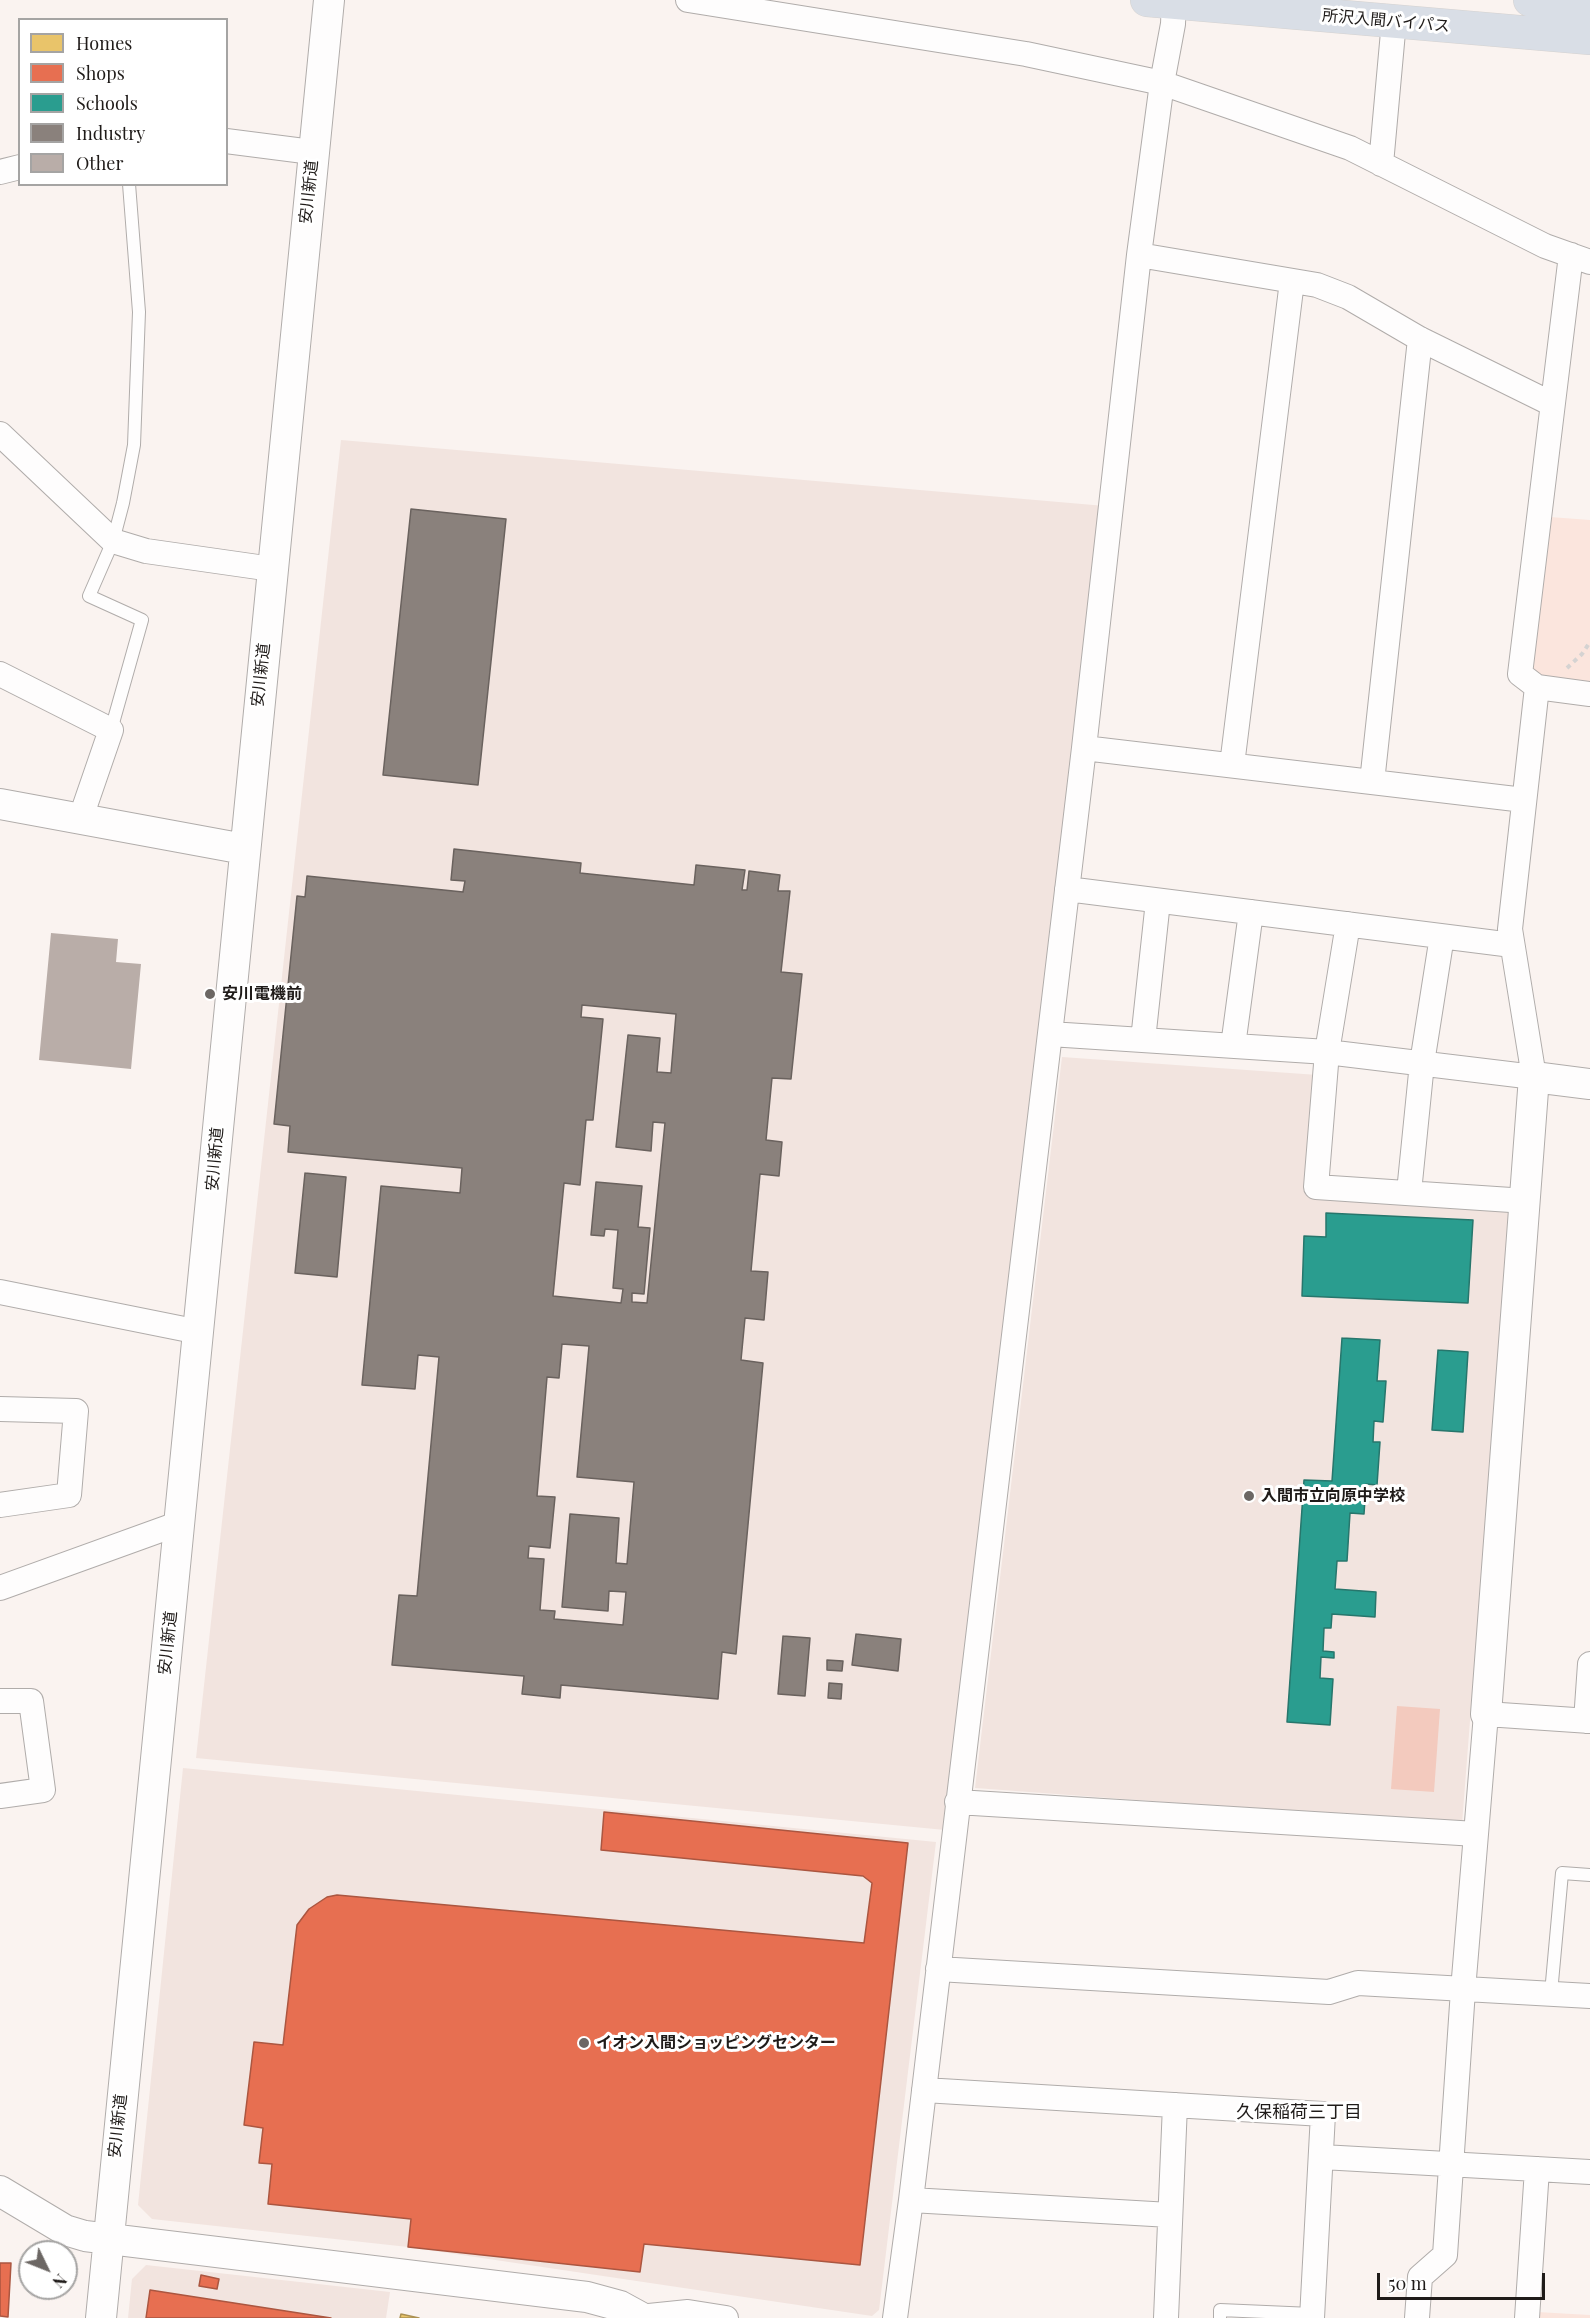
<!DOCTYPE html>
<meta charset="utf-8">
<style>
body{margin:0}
#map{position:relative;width:1590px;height:2318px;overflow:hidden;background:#faf3f0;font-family:"Playfair Display",serif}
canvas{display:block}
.legend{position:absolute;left:18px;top:18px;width:210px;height:168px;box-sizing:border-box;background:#fff;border:2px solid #a5a4a3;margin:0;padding:8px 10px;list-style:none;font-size:18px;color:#1f1b19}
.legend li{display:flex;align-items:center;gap:12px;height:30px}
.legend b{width:30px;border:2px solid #a5a4a3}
.north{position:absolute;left:18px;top:2240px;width:60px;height:60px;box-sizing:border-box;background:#fff;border:2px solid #a5a4a3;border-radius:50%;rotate:133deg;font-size:16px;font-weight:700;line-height:24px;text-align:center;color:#1f1b19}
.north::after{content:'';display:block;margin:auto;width:21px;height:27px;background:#6c6764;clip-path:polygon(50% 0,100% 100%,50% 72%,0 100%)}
.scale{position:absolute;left:1377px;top:2273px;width:168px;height:27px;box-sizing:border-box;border:3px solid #1f1b19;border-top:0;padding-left:8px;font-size:18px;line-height:21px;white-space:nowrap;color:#1f1b19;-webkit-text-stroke:4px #fff;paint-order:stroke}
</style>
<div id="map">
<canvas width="1590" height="2318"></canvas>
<ul class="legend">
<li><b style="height:16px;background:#e9c46a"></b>Homes</li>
<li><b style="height:16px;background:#e76f51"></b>Shops</li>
<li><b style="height:16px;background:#2a9d8f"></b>Schools</li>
<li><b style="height:16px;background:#8a817c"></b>Industry</li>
<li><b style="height:16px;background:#b9ada8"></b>Other</li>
</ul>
<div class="north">N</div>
<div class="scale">50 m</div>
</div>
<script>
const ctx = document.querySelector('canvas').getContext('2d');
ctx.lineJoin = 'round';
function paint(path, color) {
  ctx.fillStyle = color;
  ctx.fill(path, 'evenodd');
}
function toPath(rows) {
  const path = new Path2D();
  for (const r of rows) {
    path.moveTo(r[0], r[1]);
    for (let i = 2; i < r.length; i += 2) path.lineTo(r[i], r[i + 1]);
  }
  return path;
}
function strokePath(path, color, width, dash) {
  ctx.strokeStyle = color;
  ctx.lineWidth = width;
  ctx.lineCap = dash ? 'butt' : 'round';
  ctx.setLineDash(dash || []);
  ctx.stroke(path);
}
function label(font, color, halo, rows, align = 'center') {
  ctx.font = font + ' "Playfair Display","Noto Sans JP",serif';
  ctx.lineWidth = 6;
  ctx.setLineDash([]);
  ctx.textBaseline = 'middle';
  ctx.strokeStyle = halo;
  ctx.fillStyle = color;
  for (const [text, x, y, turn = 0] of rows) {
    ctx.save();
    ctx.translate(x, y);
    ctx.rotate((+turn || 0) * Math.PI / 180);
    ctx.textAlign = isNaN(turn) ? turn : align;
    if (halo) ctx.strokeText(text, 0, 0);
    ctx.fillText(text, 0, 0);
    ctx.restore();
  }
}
const built = toPath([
 [341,440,1105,506,945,1830,196,1758],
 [1062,1057,1318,1075,1310,1192,1510,1205,1462,1824,975,1788],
 [183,1768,936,1842,879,2310,872,2316,408,2247,152,2219,138,2205],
 [146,2265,390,2292,386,2318,128,2318,132,2279]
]);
const green = toPath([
 [1550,517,1590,520,1590,685,1542,679,1532,671],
 [1537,2312,1590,2315,1590,2318,1537,2318]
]);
const water = toPath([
 [1397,1706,1440,1709,1434,1792,1391,1789]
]);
const homes = toPath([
 [401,2314,419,2318,400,2318,401,2314]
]);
const shops = toPath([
 [604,1812,908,1843,860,2265,644,2244,640,2272,408,2247,411,2219,268,2204,272,2164,259,2163,263,2128,244,2125,254,2042,283,2045,297,1925,309,1909,327,1897,337,1895,864,1943,872,1883,863,1876,601,1850,604,1812],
 [0,2263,11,2263,8,2317,0,2316,0,2263],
 [201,2275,219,2279,217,2289,199,2286,201,2275],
 [150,2290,331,2318,146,2318,150,2290]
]);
const schools = toPath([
 [1326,1213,1473,1220,1468,1303,1302,1296,1304,1236,1326,1237,1326,1213],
 [1342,1338,1380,1340,1377,1381,1386,1381,1383,1422,1374,1421,1373,1442,1380,1442,1377,1485,1366,1484,1364,1514,1350,1513,1347,1561,1337,1561,1335,1589,1376,1592,1375,1617,1332,1614,1331,1628,1324,1628,1323,1651,1334,1652,1334,1658,1321,1657,1320,1678,1333,1679,1330,1725,1287,1722,1304,1480,1332,1481,1342,1338],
 [1438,1350,1468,1352,1463,1432,1432,1430,1438,1350]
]);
const industry = toPath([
 [411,509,506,519,478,785,383,775,411,509],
 [454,849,581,863,580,873,694,885,696,865,745,870,742,890,747,890,749,871,780,875,778,891,790,891,781,972,802,974,791,1079,772,1078,766,1140,782,1142,779,1176,760,1174,751,1271,768,1272,764,1320,745,1318,741,1360,763,1363,736,1654,722,1652,718,1699,561,1685,560,1698,522,1694,524,1676,392,1665,399,1595,417,1596,439,1357,418,1355,415,1389,362,1385,381,1186,460,1193,462,1168,288,1152,290,1126,274,1124,297,896,305,897,307,876,463,892,465,881,451,880,454,849],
 [582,1005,676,1014,671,1073,657,1072,660,1038,628,1035,616,1147,651,1151,653,1122,665,1123,647,1303,632,1302,632,1293,644,1294,650,1228,638,1227,642,1186,596,1182,591,1235,604,1236,605,1229,618,1230,613,1288,623,1289,621,1303,553,1296,564,1183,580,1185,586,1120,593,1120,603,1019,581,1017,582,1005],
 [562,1344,589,1346,577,1477,634,1482,627,1564,616,1563,619,1518,570,1514,562,1607,608,1611,609,1591,626,1592,623,1625,554,1619,555,1611,540,1610,544,1559,528,1558,529,1546,550,1548,555,1497,537,1496,547,1377,559,1378,562,1344],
 [305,1173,346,1177,337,1277,295,1273,305,1173],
 [856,1634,901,1639,898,1671,852,1665,856,1634],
 [783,1636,810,1638,805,1696,778,1694,783,1636],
 [827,1660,843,1661,842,1671,827,1670,827,1660],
 [829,1683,842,1684,841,1699,828,1698,829,1683]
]);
const building = toPath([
 [51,933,118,939,116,962,141,964,131,1069,39,1060]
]);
const path = toPath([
 [1567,668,1582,654,1590,642]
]);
const service = toPath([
 [111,730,142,620,89,596,113,541,123,503,134,445,139,312,129,184],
 [1551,1993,1562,1873,1590,1875],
 [1220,2318,1220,2310,1312,2314]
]);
const minor = toPath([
 [688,0,1026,54,1162,83,1350,148,1545,246,1590,262],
 [226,141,312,152],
 [1381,164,1394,21],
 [0,172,20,167],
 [1139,255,1317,285,1348,297,1420,339,1552,404],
 [1571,255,1520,674,1537,687,1590,694],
 [0,434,113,541,146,551,272,569],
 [0,674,111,730,80,820],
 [1084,748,1524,800],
 [1232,765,1292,281],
 [1372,782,1420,339],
 [1067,889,1512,945],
 [1348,924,1327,1052,1316,1187,1526,1201],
 [1050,1034,1327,1052,1534,1077,1510,929,1537,687],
 [1143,1040,1158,901],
 [1233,1046,1251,912],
 [1409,1192,1422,1063,1442,936],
 [0,1292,199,1332],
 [0,1409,76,1411,69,1495,0,1505],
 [0,1588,180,1523],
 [0,1701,31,1701,43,1790,0,1796],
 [1586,1721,1590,1664],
 [957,1802,1476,1834],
 [938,1969,1329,1992,1358,1983,1590,1996],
 [924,2090,1323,2114,1312,2318],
 [1322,2157,1590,2172],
 [911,2200,1170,2215],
 [639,2317,688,2312,726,2318],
 [895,2318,911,2200,1084,748,1139,255,1162,83,1173,24,1174,0],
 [1166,2318,1175,2105],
 [1417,2318,1420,2277,1445,2255,1463,1990,1486,1714,1590,1721],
 [1527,2318,1537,2169]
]);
const tertiary = toPath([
 [0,804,244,849],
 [1486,1714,1534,1077,1590,1084],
 [0,2191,65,2230,85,2236,587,2297,620,2306,642,2318],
 [101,2318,329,0]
]);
const trunk = toPath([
 [1147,0,1590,38],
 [1530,0,1590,6]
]);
const markers = [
 [210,994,6,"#6c6764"],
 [1249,1496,6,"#6c6764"],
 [584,2043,6,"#6c6764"]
];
const streetNames = [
 ["所沢入間バイパス",1386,21,5],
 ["安川新道",309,192,-84],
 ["安川新道",261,675,-84],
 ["安川新道",215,1159,-85],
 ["安川新道",168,1643,-84],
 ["安川新道",118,2126,-84]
];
const poiNames = [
 ["安川電機前",222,994],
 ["入間市立向原中学校",1261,1496],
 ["イオン入間ショッピングセンター",596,2043]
];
const neighbourhoodNames = [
 ["久保稲荷三丁目",1299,2112]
];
paint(built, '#f2e4df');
paint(green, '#fbe5dd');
paint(water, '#f3cabe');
paint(homes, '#e9c46a');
strokePath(homes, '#ac9152', 1.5);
paint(shops, '#e76f51');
strokePath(shops, '#ab5640', 1.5);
paint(schools, '#2a9d8f');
strokePath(schools, '#27766c', 1.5);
paint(industry, '#8a817c');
strokePath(industry, '#6a625e', 1.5);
paint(building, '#b9ada8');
strokePath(service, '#b0acaa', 14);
strokePath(minor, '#b0acaa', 26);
strokePath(tertiary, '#b0acaa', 32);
strokePath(trunk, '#d5d2d0', 34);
strokePath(path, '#d5d3d2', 4, [4.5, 4.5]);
strokePath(service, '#fefdfd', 12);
strokePath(minor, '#fefdfd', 24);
strokePath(tertiary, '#fefdfd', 30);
strokePath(trunk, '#d9dee6', 33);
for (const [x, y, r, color] of markers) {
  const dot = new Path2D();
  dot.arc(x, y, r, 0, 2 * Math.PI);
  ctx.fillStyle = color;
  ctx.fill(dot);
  strokePath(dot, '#fff', 2);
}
label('16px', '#1f1b19', '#fff', streetNames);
label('bold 16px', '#1f1b19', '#fff', poiNames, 'left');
label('18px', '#1f1b19', '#fff', neighbourhoodNames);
</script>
